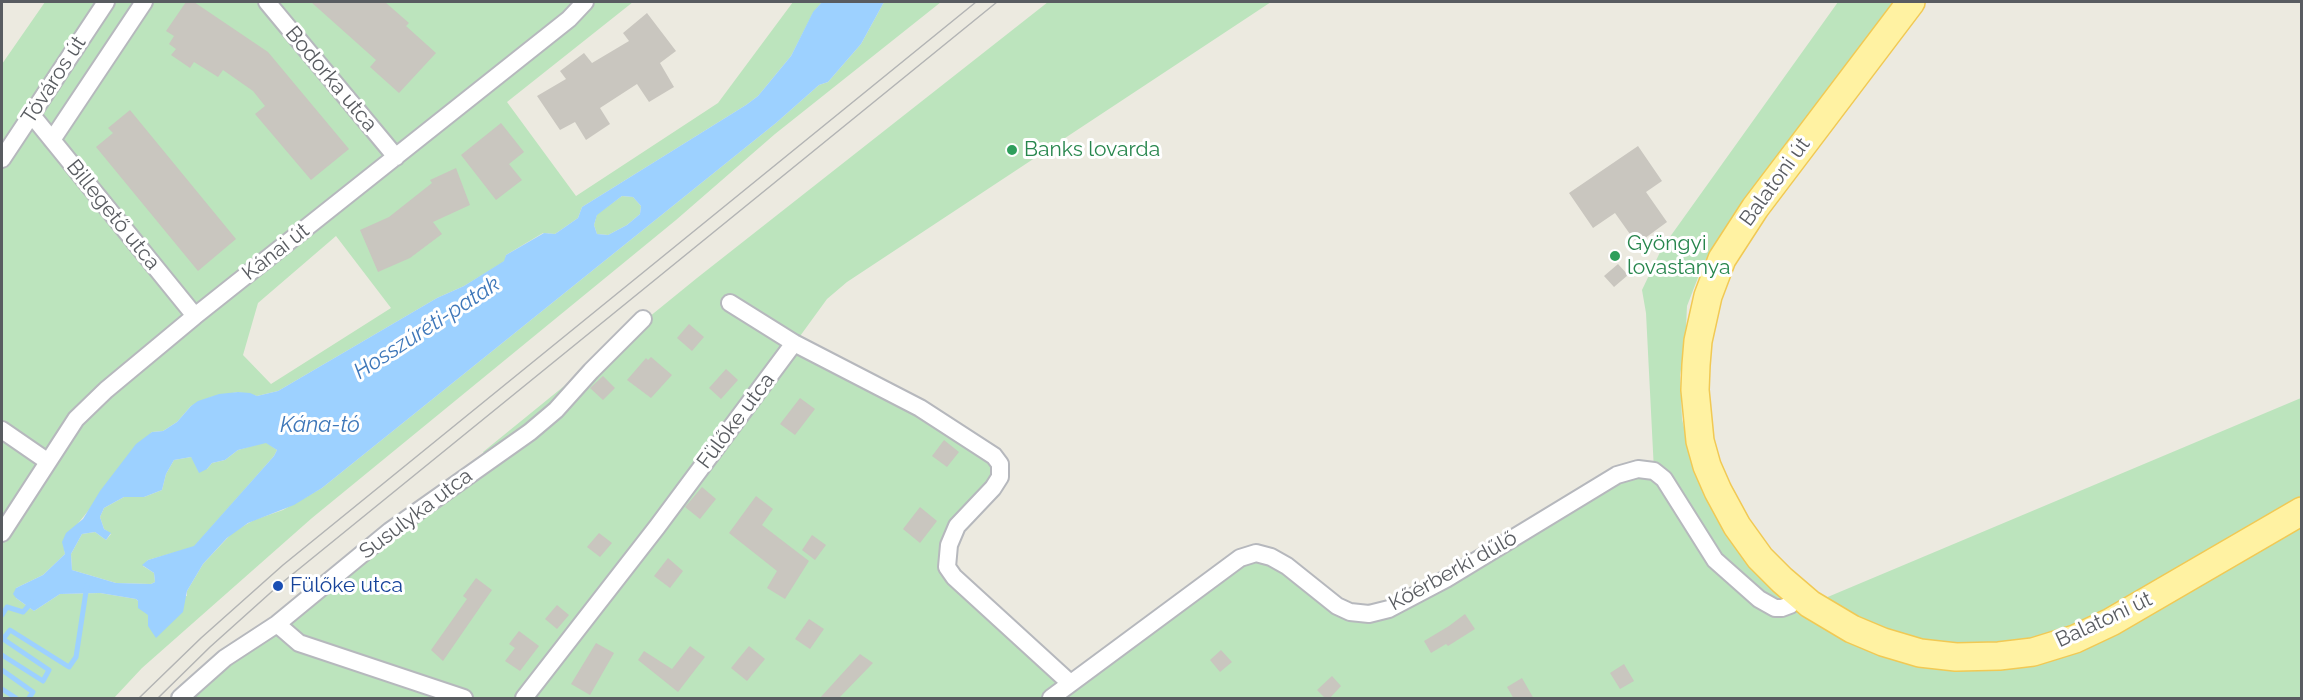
<!DOCTYPE html>
<meta charset="utf-8">
<style>
body{margin:0}
#map{position:relative;width:2303px;height:700px;overflow:hidden;background:#eceae0;font-family:Raleway,sans-serif}
canvas{display:block}
.frame{position:absolute;inset:0;border:3px solid #595c61;pointer-events:none}
</style>
<div id="map">
<canvas width="2303" height="700"></canvas>
<div class="frame"></div>
</div>
<script>
const ctx = document.querySelector('canvas').getContext('2d');
ctx.lineJoin = 'round';
function paint(path, color) {
  ctx.fillStyle = color;
  ctx.fill(path, 'evenodd');
}
function toPath(rows) {
  const path = new Path2D();
  for (const r of rows) {
    path.moveTo(r[0], r[1]);
    for (let i = 2; i < r.length; i += 2) path.lineTo(r[i], r[i + 1]);
  }
  return path;
}
function strokePath(path, color, width, dash) {
  ctx.strokeStyle = color;
  ctx.lineWidth = width;
  ctx.lineCap = dash ? 'butt' : 'round';
  ctx.setLineDash(dash || []);
  ctx.stroke(path);
}
function label(font, color, halo, rows, align = 'center') {
  ctx.font = font + ' Raleway,sans-serif';
  ctx.lineWidth = 6;
  ctx.setLineDash([]);
  ctx.textBaseline = 'middle';
  ctx.strokeStyle = halo;
  ctx.fillStyle = color;
  for (const [text, x, y, turn = 0] of rows) {
    ctx.save();
    ctx.translate(x, y);
    ctx.rotate((+turn || 0) * Math.PI / 180);
    ctx.textAlign = isNaN(turn) ? turn : align;
    if (halo) ctx.strokeText(text, 0, 0);
    ctx.fillText(text, 0, 0);
    ctx.restore();
  }
}
const green = toPath([
 [45,2,633,2,507,102,576,196,718,103,793,2,822,2,813,13,791,56,758,96,746,105,582,207,578,218,555,234,543,233,506,255,505,261,464,286,437,298,278,391,257,396,238,392,211,397,191,406,177,422,163,431,152,432,63,542,65,554,43,575,16,588,16,598,34,611,60,594,100,593,136,599,138,601,187,596,187,591,203,564,233,532,254,520,283,510,322,488,776,123,819,85,828,82,861,44,884,2,941,2,775,134,676,220,312,518,142,668,114,698,2,698,2,64],
 [336,236,391,308,271,384,243,355,258,303],
 [1048,2,1271,2,847,282,827,299,795,343,1000,464,969,511,947,567,1069,683,1256,553,1337,606,1369,614,1617,475,1654,471,1646,313,1642,290,1662,248,1838,2,1899,2,1704,262,1687,306,1685,347,1680,375,1682,419,1693,466,1718,517,1760,574,1780,596,1775,608,1811,604,2301,398,2301,698,180,698,488,459,483,452,697,278],
 [622,196,633,197,641,206,640,214,627,225,608,235,597,234,594,225,597,214],
 [266,442,277,450,274,456,194,547,148,560,143,566,154,573,155,582,151,584,116,583,72,570,71,554,82,534,95,532,106,540,111,534,104,529,100,517,104,508,124,497,144,497,162,490,166,474,174,460,191,457,207,469,212,463,225,460,238,450]
]);
const water = toPath([
 [822,2,884,2,861,44,828,82,819,85,776,123,322,488,294,505,248,523,227,538,203,564,187,591,183,612,156,638,148,626,148,615,138,608,138,601,136,599,100,593,60,594,34,611,16,598,13,594,16,588,43,575,65,554,62,542,66,533,83,519,100,491,136,444,152,432,163,431,177,422,191,406,198,401,219,394,238,392,250,393,257,396,278,391,437,298,464,286,504,261,506,255,544,233,555,234,578,218,582,207,746,105,758,96,791,56,813,12],
 [622,196,633,197,641,206,640,214,627,225,608,235,597,234,594,225,597,215],
 [266,443,277,450,274,456,194,546,148,560,142,565,154,573,155,582,151,584,116,583,72,570,71,554,82,534,95,532,106,540,111,533,104,529,100,517,104,508,124,497,144,497,162,490,166,474,174,460,191,457,199,473,207,469,212,463,225,460,238,450]
]);
const stream = toPath([
 [2,615,7,607,23,612,32,602],
 [2,655,43,681,49,670,3,639,10,630,69,667,76,657,87,585],
 [2,670,33,692,29,698],
 [2,689,16,698]
]);
const building = toPath([
 [186,2,194,2,268,52,349,149,311,180,255,114,265,106,253,91,223,70,218,77,194,62,190,68,171,55,176,49,169,44,174,36,166,31],
 [311,2,385,2,409,23,406,26,436,53,399,93,370,67,376,60],
 [647,13,676,51,660,63,674,87,649,102,637,84,600,108,610,124,586,140,575,122,560,130,537,96,566,79,560,71,584,53,592,63,629,41,623,33],
 [130,110,236,239,198,271,96,147,113,133,108,128],
 [501,123,524,152,509,164,522,180,496,200,461,155],
 [1638,146,1662,181,1646,192,1667,222,1637,244,1615,213,1593,228,1569,193],
 [456,168,470,205,433,222,442,234,410,258,378,272,360,230,389,217,432,183,430,180],
 [1618,264,1628,275,1614,287,1604,276],
 [689,324,704,337,692,351,677,338],
 [651,357,672,375,651,398,627,380,646,358,648,360],
 [726,369,738,380,721,399,709,388],
 [603,376,615,388,603,400,590,388],
 [800,398,815,409,795,435,780,424],
 [944,440,959,452,947,467,932,456],
 [702,487,716,499,700,519,685,507],
 [756,496,773,509,762,525,809,561,785,599,767,588,777,571,729,533],
 [920,507,937,521,920,543,903,529],
 [599,533,612,543,600,557,587,547],
 [812,535,826,545,815,560,802,550],
 [668,558,683,571,670,588,654,576],
 [476,578,492,590,443,661,431,650,467,599,463,596],
 [557,605,569,615,557,629,545,619],
 [1465,614,1475,629,1448,646,1446,644,1431,653,1424,641,1449,626],
 [809,619,824,629,810,649,795,639],
 [519,631,539,646,520,671,505,661,515,648,509,644],
 [596,643,614,653,590,695,571,684],
 [690,646,705,657,678,692,638,660,644,651,672,669],
 [749,646,765,659,747,681,731,668],
 [1221,650,1232,662,1220,672,1210,660],
 [860,654,873,663,838,699,819,699],
 [1624,664,1634,681,1620,689,1610,673],
 [1332,676,1341,686,1329,699,1326,699,1317,690],
 [1522,678,1534,699,1514,699,1507,687]
]);
const street = toPath([
 [267,2,396,157],
 [31,114,195,316],
 [52,140,144,2],
 [2,159,106,2],
 [730,303,794,343,920,408,994,456,1000,464,1000,477,993,488,957,526,949,545,947,567,954,577,1070,683],
 [2,430,47,461],
 [2,533,76,419,106,390,195,316,569,19,585,2],
 [277,624,299,643,464,698],
 [180,698,225,658,277,624,390,531,530,432,556,410,591,371,643,319],
 [524,698,657,527,794,343],
 [1051,698,1240,558,1256,553,1271,557,1287,566,1337,606,1350,612,1369,614,1389,609,1446,579,1617,475,1638,469,1654,471,1664,479,1715,560,1759,599,1775,608,1782,608,1790,605,1800,596]
]);
const primary = toPath([
 [1911,2,1755,208,1722,259,1708,296,1698,341,1696,365,1695,390,1700,441,1707,466,1718,491,1737,526,1760,558,1782,580,1810,604,1852,629,1883,642,1920,653,1956,657,1999,656,2033,652,2075,639,2111,622,2302,511]
]);
const tram = toPath([
 [139,698,201,638,283,565,976,2],
 [158,698,210,647,278,586,997,2]
]);
const markers = [
 [1012,150,6,"#2e9e5b"],
 [1615,256,6,"#2e9e5b"],
 [278,586,6,"#1a4fb4"]
];
const streetNames = [
 ["Bodorka utca",331,79,50],
 ["Tóváros út",54,80,-57],
 ["Balatoni út",1775,182,-54],
 ["Billegető utca",113,215,51],
 ["Kánai út",276,252,-38],
 ["Fülőke utca",736,421,-53],
 ["Susulyka utca",416,514,-37],
 ["Kőérberki dűlő",1453,571,-29],
 ["Balatoni út",2104,620,-25]
];
const leisureNames = [
 ["Banks lovarda",1024,150],
 ["Gyöngyi",1627,244],
 ["lovastanya",1627,268]
];
const transitNames = [
 ["Fülőke utca",290,586]
];
const waterNames = [
 ["Hosszúréti-patak",427,328,-33],
 ["Kána-tó",320,425]
];
paint(green, '#bce4bd');
paint(water, '#9dd1ff');
strokePath(stream, '#9dd1ff', 5);
paint(building, '#c9c6bf');
strokePath(street, '#b6b8bd', 20);
strokePath(primary, '#f1c954', 30);
strokePath(street, '#fff', 16);
strokePath(primary, '#fff2a2', 27);
strokePath(tram, '#b3b4b4', 1.5);
for (const [x, y, r, color] of markers) {
  const dot = new Path2D();
  dot.arc(x, y, r, 0, 2 * Math.PI);
  ctx.fillStyle = color;
  ctx.fill(dot);
  strokePath(dot, '#fff', 2);
}
label('21px', '#595c61', '#fff', streetNames);
label('21px', '#27864d', '#fff', leisureNames, 'left');
label('21px', '#164399', '#fff', transitNames, 'left');
label('italic 22px', '#3e77b9', '#fff', waterNames);
</script>
